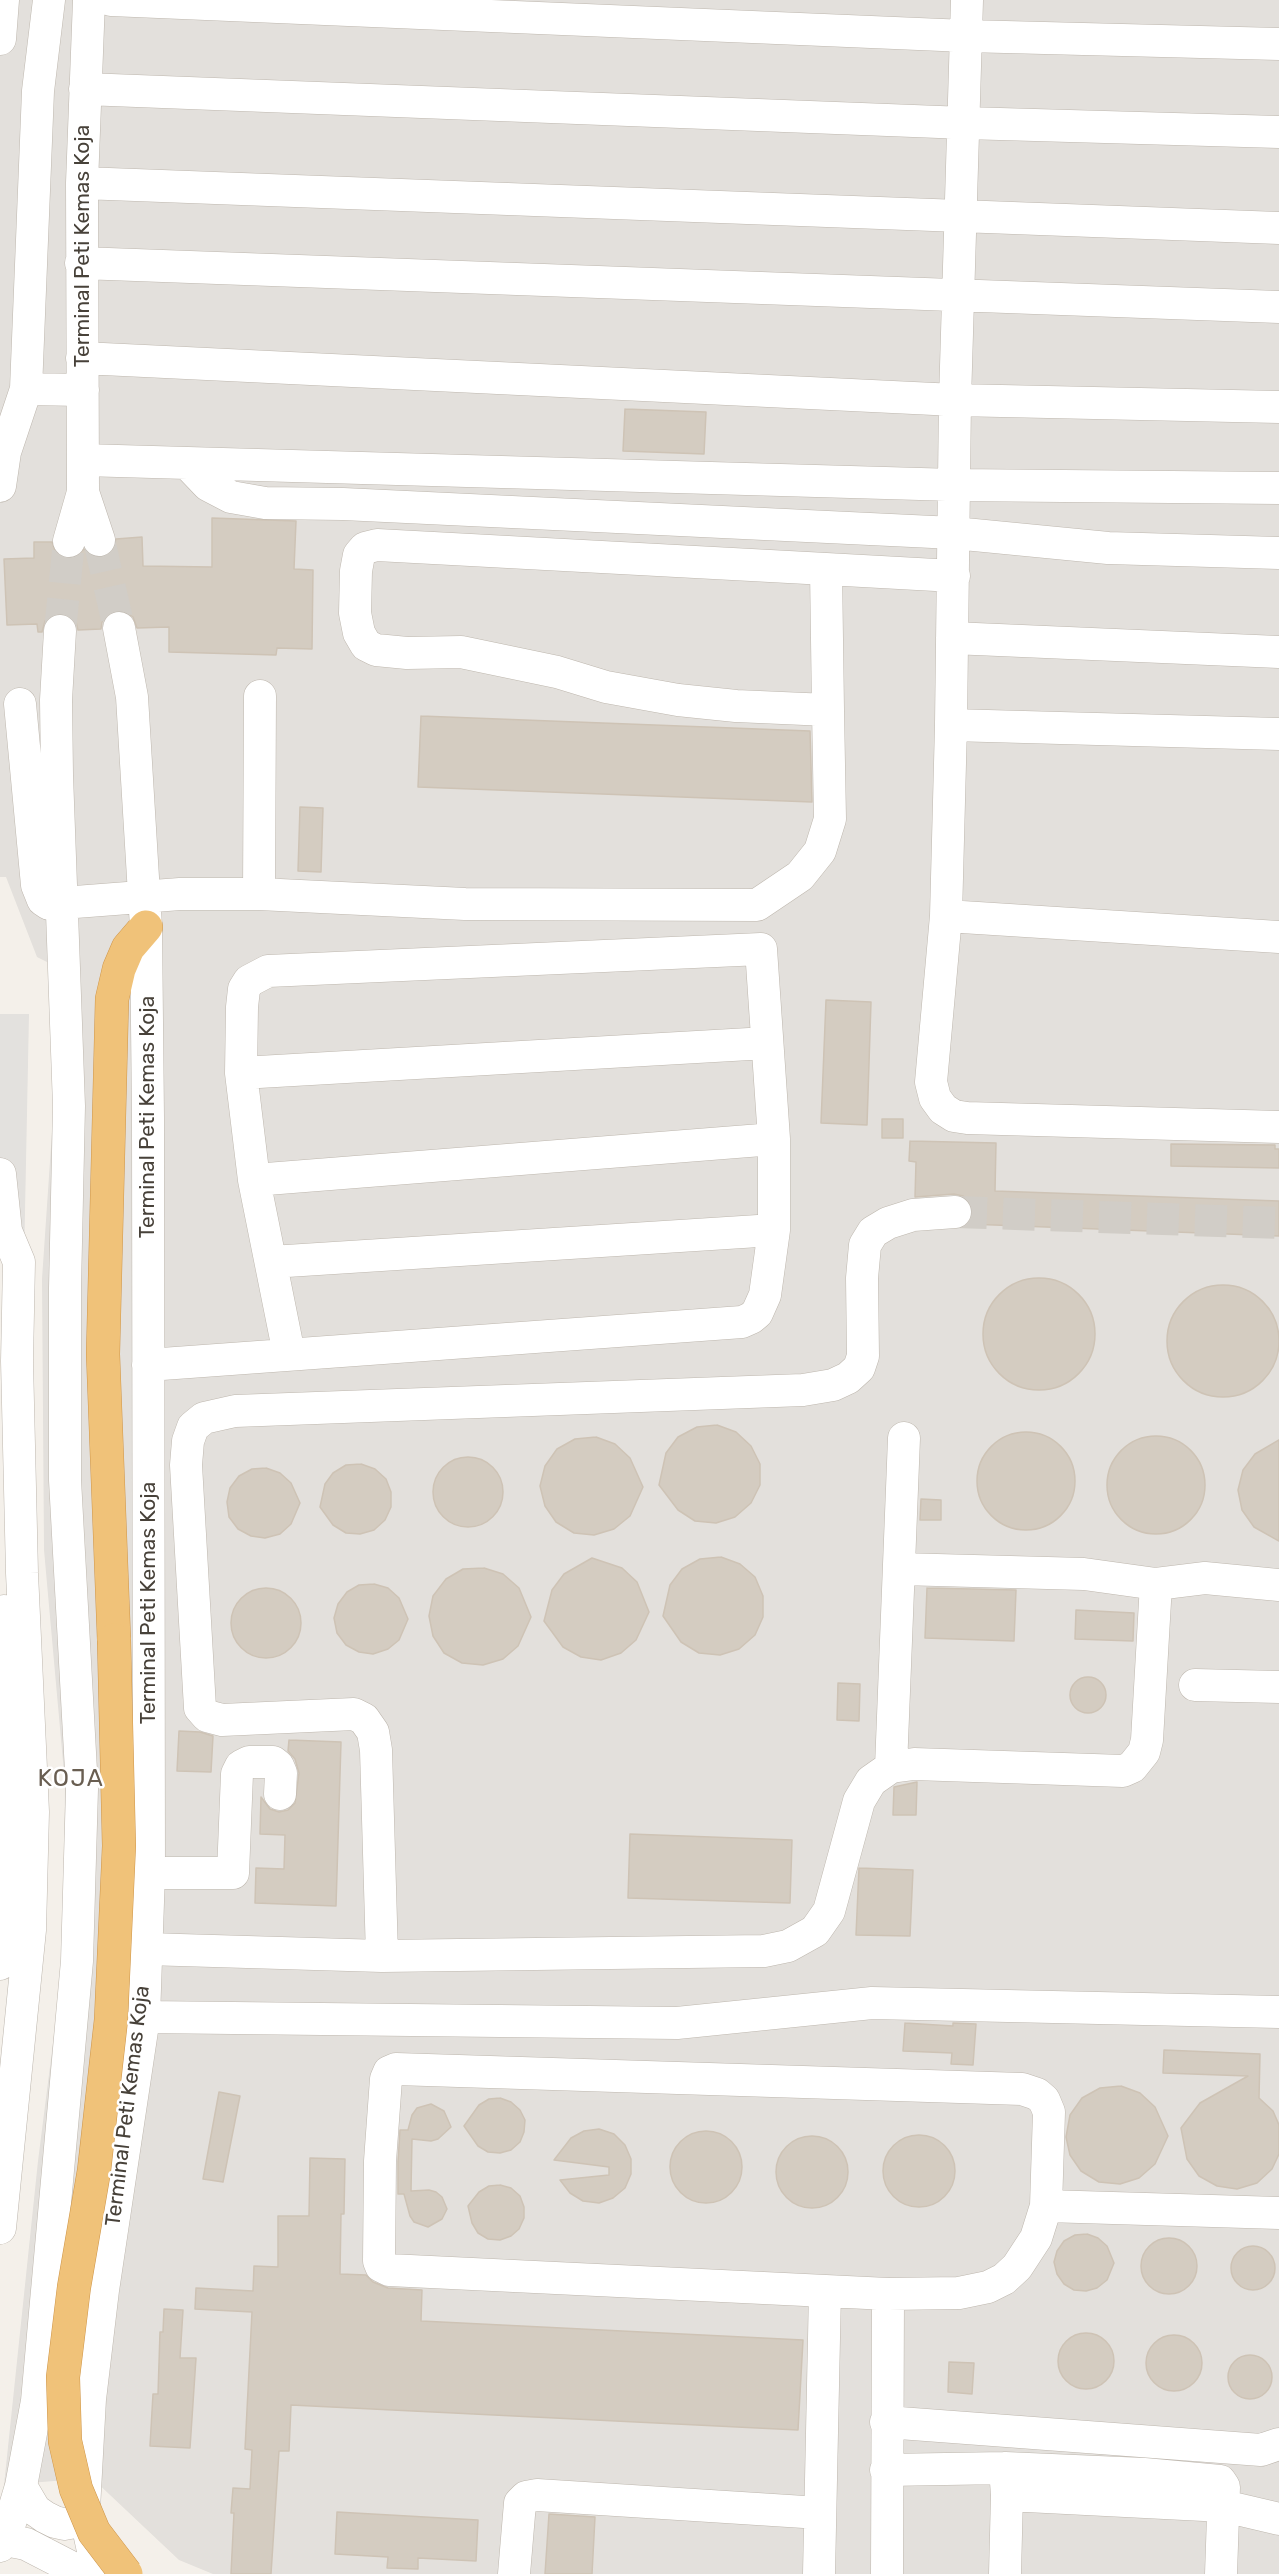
<!DOCTYPE html>
<style>
body{margin:0}
canvas{display:block;background:#f4f0ea}
</style>
<canvas width="1279" height="2574"></canvas>
<script>
const ctx = document.querySelector('canvas').getContext('2d');
ctx.lineJoin = 'round';
function paint(path, color) {
  ctx.fillStyle = color;
  ctx.fill(path, 'evenodd');
}
function toPath(rows) {
  const path = new Path2D();
  for (const r of rows) {
    if (r.length === 3) {
      path.moveTo(r[0] + r[2], r[1]);
      path.arc(r[0], r[1], r[2], 0, 2 * Math.PI);
      continue;
    }
    path.moveTo(r[0], r[1]);
    for (let i = 2; i < r.length; i += 2) path.lineTo(r[i], r[i + 1]);
  }
  return path;
}
function strokePath(path, color, width, dash) {
  ctx.strokeStyle = color;
  ctx.lineWidth = width;
  ctx.lineCap = dash ? 'butt' : 'round';
  ctx.setLineDash(dash || []);
  ctx.stroke(path);
}
function label(font, color, halo, rows, align = 'center') {
  ctx.font = font + ' Rubik,sans-serif';
  ctx.lineWidth = 5;
  ctx.setLineDash([]);
  ctx.textBaseline = 'middle';
  ctx.strokeStyle = halo;
  ctx.fillStyle = color;
  for (const [text, x, y, turn = 0] of rows) {
    ctx.save();
    ctx.translate(x, y);
    ctx.rotate((+turn || 0) * Math.PI / 180);
    ctx.textAlign = isNaN(turn) ? turn : align;
    if (halo) ctx.strokeText(text, 0, 0);
    ctx.fillText(text, 0, 0);
    ctx.restore();
  }
}
const industrial = toPath([
 [0,0,1279,0,1279,2574,213,2574,179,2560,92,2478,4,2485,38,2161,63,1964,65,1784,44,1550,42,1279,63,970,37,957,6,877,0,877]
]);
const parking = toPath([
 [0,1014,29,1014,24,1261,0,1260]
]);
const building = toPath([
 [625,409,706,412,704,454,623,451,625,409],
 [212,518,296,521,294,569,313,570,312,649,277,648,276,655,169,652,169,627,137,628,133,617,124,611,116,610,108,614,102,622,101,629,78,630,76,622,70,616,60,613,51,615,45,621,42,632,38,632,37,624,7,625,4,559,34,558,34,542,52,542,56,553,65,558,74,558,84,549,96,558,104,557,112,552,116,539,142,537,143,566,212,567,212,518],
 [421,716,810,731,812,802,418,787,421,716],
 [300,807,323,808,321,872,298,871,300,807],
 [826,1000,871,1002,867,1125,821,1123,826,1000],
 [882,1119,903,1119,903,1138,882,1138,882,1119],
 [910,1141,996,1143,995,1191,1279,1201,1279,1236,968,1224,973,1210,970,1201,963,1196,954,1194,915,1197,916,1162,909,1161,910,1141],
 [1171,1144,1275,1145,1275,1149,1279,1149,1279,1168,1171,1166,1171,1144],
 [1039,1334,56],
 [1223,1341,56],
 [717,1425,736,1432,751,1446,760,1464,760,1485,751,1503,735,1517,716,1523,695,1521,678,1510,659,1485,666,1453,678,1437,697,1427,717,1425],
 [1026,1481,49],
 [1156,1485,49],
 [596,1437,615,1444,630,1458,643,1487,630,1516,614,1529,594,1535,574,1533,556,1522,545,1506,540,1486,545,1466,557,1449,575,1439,596,1437],
 [1279,1440,1279,1541,1254,1527,1242,1510,1238,1490,1243,1470,1255,1454,1279,1440],
 [468,1492,35],
 [361,1464,375,1469,386,1479,391,1492,391,1507,385,1520,374,1530,360,1534,346,1533,333,1525,320,1507,325,1484,333,1473,346,1465,361,1464],
 [266,1468,280,1473,291,1483,300,1503,291,1524,280,1534,265,1538,251,1536,238,1529,229,1517,227,1502,230,1488,239,1476,252,1469,266,1468],
 [921,1499,941,1500,941,1520,920,1520,921,1499],
 [721,1557,740,1564,755,1577,763,1596,763,1617,755,1635,739,1649,720,1655,699,1653,681,1642,663,1616,670,1585,682,1569,700,1559,721,1557],
 [592,1558,622,1568,637,1582,649,1612,636,1640,621,1653,601,1660,581,1657,563,1647,544,1621,552,1590,564,1574,592,1558],
 [484,1568,503,1574,519,1588,531,1617,518,1646,503,1659,483,1665,462,1663,444,1653,433,1636,429,1616,433,1596,446,1579,463,1569,484,1568],
 [374,1584,388,1588,399,1598,408,1619,399,1640,388,1649,373,1654,359,1652,346,1645,337,1633,334,1618,338,1604,347,1592,359,1585,374,1584],
 [927,1588,1016,1590,1014,1641,925,1638,927,1588],
 [266,1623,35],
 [1076,1610,1134,1613,1133,1641,1075,1639,1076,1610],
 [1088,1695,18],
 [838,1683,860,1684,859,1721,837,1720,838,1683],
 [179,1731,200,1732,213,1736,211,1772,177,1771,179,1731],
 [289,1740,341,1742,336,1906,255,1903,256,1868,284,1869,285,1835,260,1834,261,1797,270,1809,279,1812,288,1810,295,1803,299,1773,295,1759,288,1751,289,1740],
 [917,1782,916,1815,893,1815,894,1787,917,1782],
 [630,1834,792,1840,790,1903,628,1898,630,1834],
 [859,1868,913,1870,910,1936,856,1935,859,1868],
 [905,2023,953,2026,953,2023,976,2024,973,2065,951,2064,952,2053,903,2051,905,2023],
 [1164,2050,1260,2054,1259,2098,1273,2111,1279,2125,1279,2154,1272,2169,1257,2183,1237,2189,1217,2186,1199,2176,1187,2159,1181,2128,1200,2103,1248,2076,1163,2073,1164,2050],
 [1121,2086,1140,2093,1155,2107,1168,2136,1155,2164,1139,2178,1120,2184,1099,2182,1081,2171,1070,2155,1066,2137,1070,2115,1082,2098,1100,2088,1121,2086],
 [219,2092,240,2096,223,2182,203,2179,219,2092],
 [500,2098,511,2102,520,2110,525,2120,524,2132,520,2142,511,2150,500,2153,488,2152,478,2146,464,2126,479,2105,489,2099,500,2098],
 [431,2104,444,2111,451,2127,438,2139,431,2141,412,2139,411,2191,429,2190,436,2192,442,2197,447,2209,442,2219,428,2227,414,2222,410,2216,404,2194,398,2194,398,2162,400,2130,408,2130,412,2115,417,2108,431,2104],
 [599,2129,614,2134,625,2145,631,2159,631,2174,625,2188,613,2198,599,2203,583,2201,570,2193,560,2180,609,2175,609,2167,554,2160,571,2138,584,2131,599,2129],
 [706,2167,36],
 [919,2171,36],
 [812,2172,36],
 [310,2158,345,2159,344,2214,341,2214,340,2274,366,2275,373,2282,388,2288,422,2290,421,2321,803,2340,798,2430,291,2405,289,2451,279,2451,271,2574,231,2574,234,2513,231,2513,233,2488,250,2489,252,2450,245,2449,252,2312,195,2309,196,2288,253,2291,254,2266,278,2267,278,2216,309,2216,310,2158],
 [500,2185,511,2188,520,2196,524,2207,524,2218,519,2229,511,2236,500,2240,488,2239,478,2233,472,2223,468,2206,479,2192,489,2186,500,2185],
 [1087,2234,1098,2238,1107,2246,1114,2263,1107,2280,1097,2288,1086,2291,1074,2290,1064,2284,1057,2274,1054,2262,1057,2251,1064,2241,1075,2235,1087,2234],
 [1169,2266,28],
 [1253,2268,22],
 [164,2309,183,2310,180,2358,196,2358,190,2448,150,2446,153,2394,158,2394,160,2332,163,2332,164,2309],
 [1086,2361,28],
 [1174,2363,28],
 [1250,2377,22],
 [949,2362,974,2363,972,2394,948,2392,949,2362],
 [337,2512,478,2520,476,2561,418,2558,418,2569,387,2568,388,2557,335,2554,337,2512],
 [549,2514,595,2517,592,2574,545,2574,549,2514]
]);
const minorTunnel = toPath([
 [99,540,119,628],
 [60,631,69,541],
 [955,1212,1279,1223]
]);
const minor = toPath([
 [111,0,966,36,1279,44],
 [967,0,955,400,951,725,946,916,931,1082,935,1098,943,1109,954,1116,967,1118,1279,1127],
 [0,39,3,0],
 [85,89,965,123,1279,132],
 [82,183,1279,228],
 [81,263,1279,307],
 [82,358,955,400,1279,407],
 [26,389,83,390],
 [83,460,955,485,1279,488],
 [187,463,208,485,231,497,265,503,343,504,954,533,1108,548,1279,553],
 [0,486,5,452,26,389,38,91,49,0],
 [83,492,99,540],
 [69,541,83,492,82,183,89,0],
 [826,569,828,710,736,706,678,700,606,687,557,672,461,652,407,653,376,650,366,645,359,633,355,613,356,571,359,555,365,548,377,545,826,569,954,576],
 [952,638,1279,652],
 [20,704,37,885,43,900,49,904,180,894,259,894,465,904,757,905,800,876,820,851,830,819,828,710],
 [951,725,1279,734],
 [259,894,260,696],
 [946,916,1279,937],
 [241,1073,767,1043],
 [0,1174,6,1231,19,1262,17,1361,22,1573,33,1812,30,1930,0,2228],
 [254,1180,774,1139],
 [271,1262,774,1230],
 [148,1365,742,1322,751,1318,757,1313,765,1295,774,1230,774,1139,761,949,268,971,249,981,244,989,242,1007,241,1073,254,1180,289,1354],
 [900,1569,1084,1574,1156,1584],
 [1195,1685,1279,1687],
 [891,1767,904,1438],
 [149,1873,233,1873,237,1774,241,1766,249,1762,273,1762,278,1766,281,1773,280,1794],
 [146,1949,382,1956,764,1951,788,1946,815,1931,829,1911,859,1801,871,1781,891,1767,914,1764,1123,1771,1132,1767,1144,1752,1147,1740,1156,1584,1205,1578,1279,1585],
 [382,1956,376,1750,373,1732,364,1719,354,1714,222,1720,207,1716,200,1708,186,1465,188,1441,193,1427,204,1418,235,1411,803,1390,833,1385,848,1378,859,1368,863,1356,862,1278,865,1245,873,1232,888,1223,913,1215,955,1212],
 [0,1964,8,1799,4,1611],
 [144,2017,677,2023,872,2003,1279,2012],
 [396,2069,1022,2089,1037,2094,1044,2100,1049,2112,1046,2206,1036,2238,1017,2267,1004,2279,988,2287,959,2293,888,2294,389,2270,381,2266,379,2261,380,2161,386,2079,389,2072,396,2069],
 [1046,2206,1279,2213],
 [886,2422,1261,2450,1279,2444],
 [1005,2468,1007,2495,1224,2506,1279,2519],
 [886,2470,1005,2468,1144,2474,1220,2481,1224,2487,1221,2574],
 [21,2486,35,2510,45,2517,55,2522,64,2524,86,2520],
 [0,2534,5,2540,26,2544,84,2574],
 [0,2546,5,2540,21,2486,37,2401,77,1961,82,1789,65,1480,65,1288,69,1106,57,775,56,700,60,631],
 [98,2574,84,2509,90,2399,103,2290,144,2017,149,1873,148,1118,146,927,132,697,119,628],
 [514,2574,520,2503,526,2497,537,2495,820,2513],
 [819,2574,825,2291],
 [887,2574,888,2294],
 [1005,2574,1007,2495]
]);
const highway = toPath([
 [114,1640,103,1354,112,999,119,969,128,948,146,927]
]);
const highwayBridge = toPath([
 [114,1640,119,1846,111,2020,94,2171,74,2287,63,2377,65,2441,76,2489,94,2532,126,2574]
]);
const streetNames = [
 ["Terminal Peti Kemas Koja",83,246,-90],
 ["Terminal Peti Kemas Koja",148,1117,-90],
 ["Terminal Peti Kemas Koja",149,1603,-90],
 ["Terminal Peti Kemas Koja",128,2106,-83]
];
const quarterNames = [
 ["KOJA",71,1779]
];
paint(industrial, '#e3e0dc');
paint(parking, '#e3e1de');
paint(building, '#d4ccc1');
strokePath(building, '#cec3b5', 1.5);
strokePath(minorTunnel, '#d1cdc7', 32, [32, 16]);
strokePath(minor, '#beb7ae', 33);
strokePath(highway, '#cf964a', 34);
strokePath(minor, '#fff', 32);
strokePath(highway, '#f0c279', 33);
strokePath(highwayBridge, '#cf964a', 34, []);
strokePath(highwayBridge, '#f0c279', 33);
label('21px', '#474139', '#fff', streetNames);
ctx.letterSpacing = '1.5px';
label('24px', '#695e51', '#fff', quarterNames);
ctx.letterSpacing = '0px';
</script>
